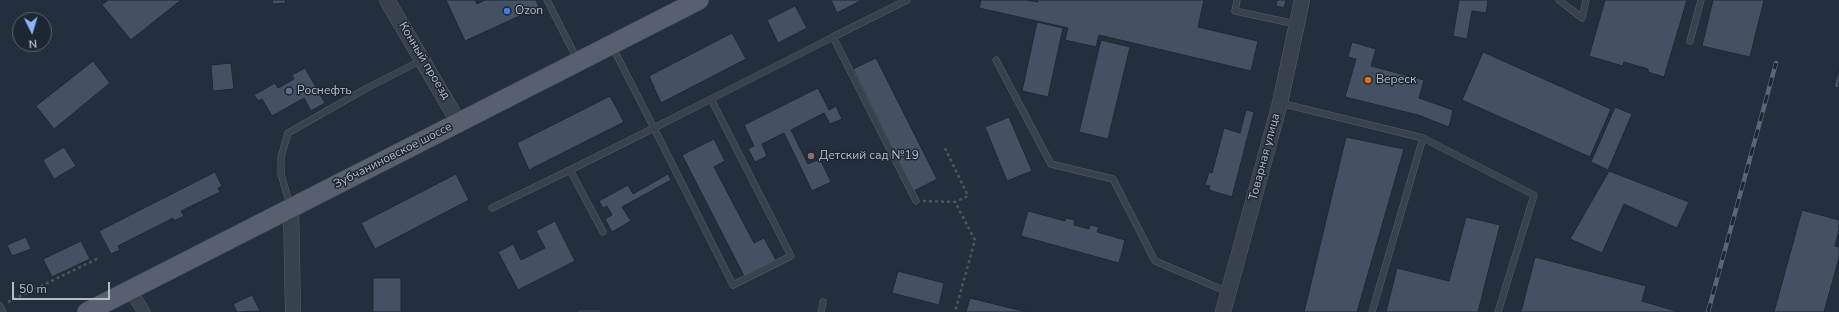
<!DOCTYPE html>
<meta charset="utf-8">
<style>
body{margin:0}
#map{position:relative;width:1839px;height:312px;overflow:hidden;background:#242f3e;font-family:"Nunito Sans",sans-serif}
canvas{display:block}
.north{position:absolute;left:12px;top:12px;width:40px;height:40px;box-sizing:border-box;background:#1d2633;border:1px solid #59626f;border-radius:50%;rotate:175deg;font-size:11px;font-weight:700;line-height:16px;text-align:center;color:#b4bcc9}
.north::after{content:'';display:block;margin:auto;width:14px;height:18px;background:#8ab4f8;clip-path:polygon(50% 0,100% 100%,50% 72%,0 100%)}
.scale{position:absolute;left:12px;top:282px;width:98px;height:18px;box-sizing:border-box;border:2px solid #b4bcc9;border-top:0;padding-left:5px;font-size:12px;line-height:14px;white-space:nowrap;color:#b4bcc9;-webkit-text-stroke:3px #1d2633;paint-order:stroke}
</style>
<div id="map">
<canvas width="1839" height="312"></canvas>
<div class="north">N</div>
<div class="scale">50 m</div>
</div>
<script>
const ctx = document.querySelector('canvas').getContext('2d');
ctx.lineJoin = 'round';
function paint(path, color) {
  ctx.fillStyle = color;
  ctx.fill(path, 'evenodd');
}
function toPath(rows) {
  const path = new Path2D();
  for (const r of rows) {
    path.moveTo(r[0], r[1]);
    for (let i = 2; i < r.length; i += 2) path.lineTo(r[i], r[i + 1]);
  }
  return path;
}
function strokePath(path, color, width, dash) {
  ctx.strokeStyle = color;
  ctx.lineWidth = width;
  ctx.lineCap = dash ? 'butt' : 'round';
  ctx.setLineDash(dash || []);
  ctx.stroke(path);
}
function label(font, color, halo, rows, align = 'center') {
  ctx.font = font + ' "Nunito Sans",sans-serif';
  ctx.lineWidth = 3;
  ctx.setLineDash([]);
  ctx.textBaseline = 'middle';
  ctx.strokeStyle = halo;
  ctx.fillStyle = color;
  for (const [text, x, y, turn = 0] of rows) {
    ctx.save();
    ctx.translate(x, y);
    ctx.rotate((+turn || 0) * Math.PI / 180);
    ctx.textAlign = isNaN(turn) ? turn : align;
    if (halo) ctx.strokeText(text, 0, 0);
    ctx.fillText(text, 0, 0);
    ctx.restore();
  }
}
const building = toPath([
 [108,0,181,0,131,40,102,5,108,0],
 [272,0,285,0,286,3,273,4,272,0],
 [446,0,475,0,477,4,485,0,536,0,539,7,465,41,446,0],
 [831,0,862,0,837,13,831,0],
 [981,0,1027,0,1038,2,1038,0,1204,0,1198,27,1258,41,1251,71,1099,35,1096,47,1065,40,1068,28,979,8,981,0],
 [1277,0,1286,0,1284,8,1276,6,1277,0],
 [1459,0,1488,0,1486,13,1472,11,1467,39,1453,36,1459,0],
 [1605,0,1687,0,1664,77,1648,72,1648,69,1624,62,1623,66,1589,56,1605,0],
 [1713,0,1764,0,1750,57,1702,46,1713,0],
 [795,6,807,28,778,43,767,20,795,6],
 [1037,22,1063,28,1048,97,1022,91,1037,22],
 [732,33,746,59,661,103,649,76,732,33],
 [1101,40,1130,47,1108,139,1079,132,1101,40],
 [1352,42,1376,49,1371,66,1424,80,1419,98,1453,110,1449,127,1418,115,1345,97,1356,59,1348,57,1352,42],
 [1483,52,1611,109,1590,157,1462,100,1483,52],
 [876,58,937,179,914,191,853,69,876,58],
 [93,61,110,83,54,129,36,106,93,61],
 [231,63,234,89,213,91,211,65,231,63],
 [305,68,325,103,311,111,304,98,272,116,262,99,258,101,254,95,275,83,278,88,294,79,292,75,305,68],
 [1839,68,1839,88,1834,87,1839,68],
 [818,88,829,110,836,106,842,119,830,124,824,113,791,130,808,164,820,159,831,182,812,191,784,133,762,144,767,156,755,162,748,149,754,146,744,125,818,88],
 [610,96,624,122,529,170,517,143,610,96],
 [1615,107,1632,114,1608,170,1591,162,1615,107],
 [1246,110,1254,112,1232,197,1209,190,1210,186,1205,185,1209,172,1212,173,1224,128,1240,133,1246,110],
 [1009,117,1032,171,1007,181,985,127,1009,117],
 [1346,137,1404,149,1357,312,1304,312,1346,137],
 [714,139,725,161,714,167,754,243,764,238,776,260,744,276,682,155,714,139],
 [64,147,76,166,54,179,43,160,64,147],
 [1609,171,1689,202,1677,228,1624,204,1602,253,1570,239,1609,171],
 [215,172,222,186,218,188,220,192,181,211,184,216,174,221,173,218,118,246,120,250,111,254,99,231,215,172],
 [456,174,469,200,375,249,361,223,456,174],
 [668,174,671,180,622,207,631,221,612,232,605,219,612,215,607,206,603,208,599,201,628,185,633,194,668,174],
 [1802,210,1839,220,1839,230,1835,246,1839,247,1839,258,1824,312,1774,312,1802,210],
 [1028,211,1065,221,1066,218,1075,220,1074,225,1089,229,1090,225,1099,227,1097,232,1125,240,1119,263,1021,236,1028,211],
 [1466,217,1500,225,1478,312,1386,312,1397,268,1449,281,1466,217],
 [555,221,575,261,518,290,498,252,513,244,521,260,545,248,536,231,555,221],
 [26,237,31,249,12,256,7,245,26,237],
 [81,241,90,259,52,277,43,259,81,241],
 [1535,257,1646,286,1642,301,1679,312,1521,312,1535,257],
 [898,271,944,283,939,305,892,293,898,271],
 [373,278,401,278,401,312,373,312,373,278],
 [252,295,260,311,237,312,233,304,252,295],
 [970,298,1027,312,966,312,970,298],
 [577,310,601,310,601,312,577,312,577,310]
]);
const path = toPath([
 [945,148,968,196,955,202],
 [923,201,955,202,975,240,955,312],
 [8,302,99,258]
]);
const service = toPath([
 [547,0,577,59],
 [1237,0,1235,11,1296,24],
 [1559,0,1582,18,1586,0],
 [833,37,907,0],
 [1690,41,1701,0],
 [996,60,1051,164,1113,179,1155,261,1228,292],
 [711,99,833,37,916,201],
 [1280,103,1423,138,1372,312],
 [1423,138,1534,195,1498,312],
 [570,170,603,232],
 [290,205,281,174,281,157,288,133,367,88,422,60],
 [492,208,570,170,654,128,711,99,791,256,733,285,654,128,612,46],
 [0,306,3,312],
 [821,312,823,302]
]);
const minor = toPath([
 [131,291,144,312]
]);
const tertiary = toPath([
 [387,0,459,123],
 [291,209,293,312],
 [1223,312,1280,103,1302,0]
]);
const primary = toPath([
 [87,312,699,0]
]);
const rail = toPath([
 [1708,312,1776,63]
]);
const markers = [
 [507,11,4,"#3f7fe0"],
 [1368,80,4,"#e8710a"],
 [289,91,4,"#5c6f8a"],
 [811,156,4,"#8d6e63"]
];
const poiNames = [
 ["Ozon",515,11],
 ["Вереск",1376,80],
 ["Роснефть",297,91],
 ["Детский сад №19",819,156]
];
const streetNames = [
 ["Конный проезд",424,61,59],
 ["Зубчаниновское шоссе",393,156,-27],
 ["Товарная улица",1265,157,-75]
];
paint(building, '#455162');
strokePath(building, '#1f2835', 1);
strokePath(service, '#565f6c', 7);
strokePath(minor, '#565f6c', 13);
strokePath(tertiary, '#565f6c', 16);
strokePath(primary, '#414a57', 20);
strokePath(path, '#44595c', 2.5, [3, 3]);
strokePath(service, '#38414e', 6);
strokePath(minor, '#38414e', 12);
strokePath(tertiary, '#38414e', 15);
strokePath(primary, '#56606e', 19);
strokePath(rail, '#5a6575', 4.5);
strokePath(rail, '#1d2633', 3, [9]);
for (const [x, y, r, color] of markers) {
  const dot = new Path2D();
  dot.arc(x, y, r, 0, 2 * Math.PI);
  ctx.fillStyle = color;
  ctx.fill(dot);
  strokePath(dot, '#1d2633', 1.5);
}
label('12px', '#b4bcc9', '#1d2633', poiNames, 'left');
label('12px', '#b4bcc9', '#1d2633', streetNames);
</script>
